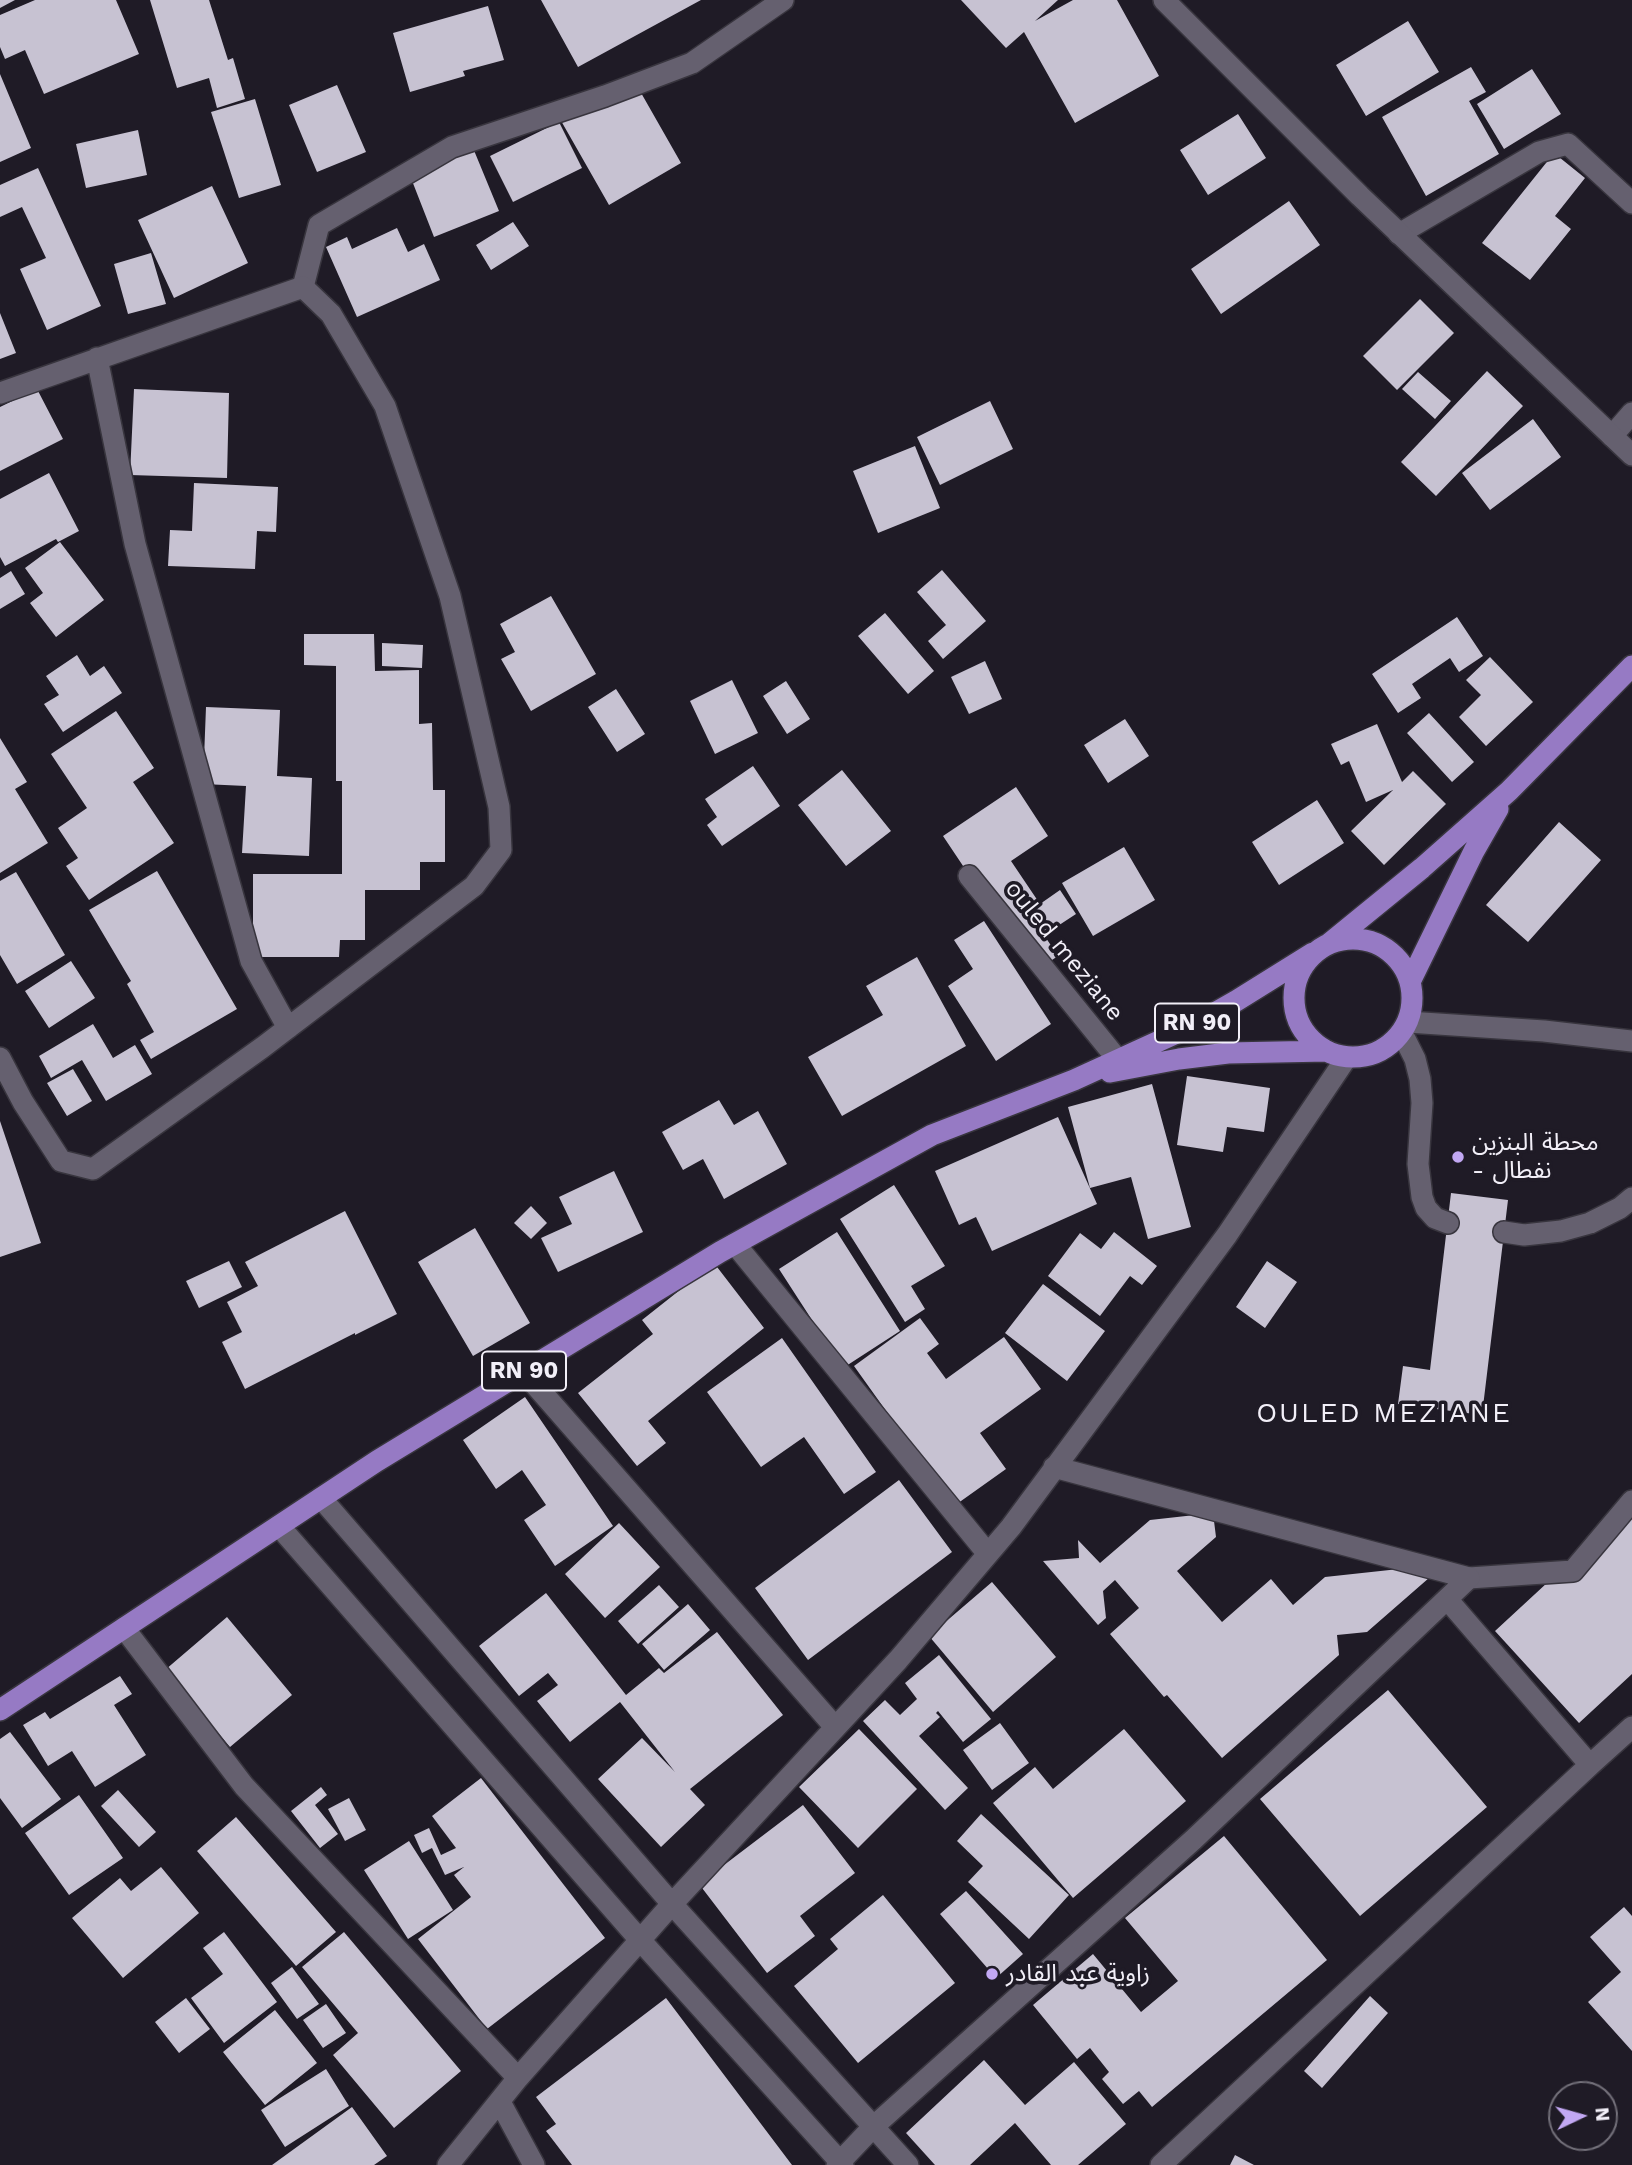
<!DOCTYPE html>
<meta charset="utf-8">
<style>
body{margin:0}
#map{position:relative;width:1632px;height:2165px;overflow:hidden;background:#1f1b26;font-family:"Work Sans",sans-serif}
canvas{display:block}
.north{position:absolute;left:1548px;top:2081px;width:70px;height:70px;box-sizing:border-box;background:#1f1b26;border:2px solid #73707a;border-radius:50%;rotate:85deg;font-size:19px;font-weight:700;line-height:28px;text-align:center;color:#f2eff8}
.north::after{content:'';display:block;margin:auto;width:24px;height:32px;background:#c2a8f3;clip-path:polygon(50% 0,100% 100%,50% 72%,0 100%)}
</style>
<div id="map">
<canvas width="1632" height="2165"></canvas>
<div class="north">N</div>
</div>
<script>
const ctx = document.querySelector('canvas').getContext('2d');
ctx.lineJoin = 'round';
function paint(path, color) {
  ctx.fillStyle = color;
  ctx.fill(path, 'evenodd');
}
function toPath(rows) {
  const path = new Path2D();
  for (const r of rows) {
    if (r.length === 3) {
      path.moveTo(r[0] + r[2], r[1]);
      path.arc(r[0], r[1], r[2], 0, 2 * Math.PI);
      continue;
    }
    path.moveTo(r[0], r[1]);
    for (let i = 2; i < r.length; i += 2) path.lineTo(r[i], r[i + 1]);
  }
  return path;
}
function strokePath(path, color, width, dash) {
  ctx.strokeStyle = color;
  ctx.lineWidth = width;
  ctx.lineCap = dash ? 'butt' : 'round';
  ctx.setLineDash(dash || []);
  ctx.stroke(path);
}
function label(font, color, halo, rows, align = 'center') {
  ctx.font = font + ' "Work Sans","Noto Sans Arabic",sans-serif';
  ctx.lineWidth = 7;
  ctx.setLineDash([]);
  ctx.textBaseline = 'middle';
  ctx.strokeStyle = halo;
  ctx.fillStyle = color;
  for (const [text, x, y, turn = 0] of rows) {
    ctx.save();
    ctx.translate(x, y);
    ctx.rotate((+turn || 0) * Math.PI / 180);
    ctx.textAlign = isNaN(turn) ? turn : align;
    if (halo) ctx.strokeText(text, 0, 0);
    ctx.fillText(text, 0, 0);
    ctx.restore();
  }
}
const building = toPath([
 [0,0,15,0,0,8],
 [35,0,116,0,139,54,44,94,25,50,5,59,0,47,0,15],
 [150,0,209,0,228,60,233,58,245,99,217,108,209,78,177,88],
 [541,0,701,0,578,67],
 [961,0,1058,0,1035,21,1073,0,1117,0,1159,76,1075,123,1024,32,1006,48],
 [488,6,504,60,463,71,465,76,410,92,393,33],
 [1408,21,1439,72,1366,116,1336,65],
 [1471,67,1486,92,1469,101,1499,154,1426,196,1382,117],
 [1532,69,1561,114,1504,149,1477,104],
 [0,74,31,148,0,162],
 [632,77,681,163,609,205,560,119],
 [337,85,366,152,317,172,289,105],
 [255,99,281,185,239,198,211,112],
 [1238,114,1266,158,1208,195,1180,150],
 [559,122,582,168,513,202,490,156],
 [138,130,147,175,86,188,76,144],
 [473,148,499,211,434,237,409,173],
 [1554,153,1585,178,1555,216,1571,229,1530,280,1482,243],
 [38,168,101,306,47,330,20,269,46,258,22,207,0,217,0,185],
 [212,186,248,263,174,298,138,220],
 [1289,201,1320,245,1221,314,1191,269],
 [513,222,529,246,491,270,476,245],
 [397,228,408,252,424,244,440,280,357,317,326,247,347,237,352,249],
 [151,253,166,304,128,314,114,264],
 [1420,299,1454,333,1397,390,1363,356],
 [0,313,16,353,0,359],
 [1487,371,1523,406,1436,496,1401,462],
 [1418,372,1451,401,1435,419,1402,389],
 [37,389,63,439,0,471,0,407],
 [134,389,229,393,227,478,130,475],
 [990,401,1013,449,940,485,917,437],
 [1533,419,1561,457,1490,510,1462,473],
 [915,446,940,508,878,533,853,471],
 [49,473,79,531,58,542,56,539,5,566,0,557,0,499],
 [194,483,278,487,276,532,257,531,255,569,168,566,170,530,192,531],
 [60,542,104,600,56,637,30,603,43,593,25,568],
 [942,570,986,621,943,659,928,641,946,625,917,592],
 [11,571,25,594,0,609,0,578],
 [551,596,596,674,531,711,501,659,515,652,500,624],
 [885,613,934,671,908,694,858,636],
 [1457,617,1483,656,1459,672,1450,658,1412,684,1421,698,1398,713,1372,674],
 [304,634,374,634,375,671,419,670,419,724,432,723,433,790,445,790,445,862,420,862,420,890,365,890,365,940,340,940,339,957,253,957,253,874,342,874,342,781,336,781,336,666,304,665],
 [382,643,423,645,422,668,382,666],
 [77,655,90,676,104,666,122,693,63,732,44,704,59,695,46,676],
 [1490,657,1533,702,1486,746,1459,717,1481,695,1466,680],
 [985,661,1002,699,969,714,951,677],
 [732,680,758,733,715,754,690,701],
 [786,681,810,719,787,734,763,696],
 [616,689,645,734,617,752,588,707],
 [206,707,280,710,277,776,312,778,309,856,242,853,246,786,203,784],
 [116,711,154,768,133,782,174,843,89,900,66,866,78,858,58,828,87,808,51,754],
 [1429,713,1474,762,1452,782,1407,733],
 [1125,719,1149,756,1108,783,1084,745],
 [1377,724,1402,782,1413,771,1446,804,1384,865,1351,831,1393,790,1366,802,1349,761,1341,765,1331,744],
 [0,738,27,782,15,789,48,843,0,873],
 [753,766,780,806,722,846,707,825,717,817,705,799],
 [842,770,891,831,846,866,798,805],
 [1016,787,1048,836,1011,861,1040,904,1060,890,1076,914,1044,935,1058,956,1034,972,943,836],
 [1317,800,1344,843,1279,885,1252,842],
 [1559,822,1601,860,1528,942,1486,905],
 [1124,847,1155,900,1093,936,1062,883],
 [157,871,237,1009,151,1059,140,1040,154,1032,127,984,131,981,89,910],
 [16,872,65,955,17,984,0,955,0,881],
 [984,921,1051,1024,996,1061,948,986,973,969,954,940],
 [917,957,966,1046,842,1116,808,1057,883,1015,866,986],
 [71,961,95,998,49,1028,25,991],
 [93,1024,113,1058,135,1045,152,1074,106,1101,82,1060,51,1078,39,1056],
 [73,1069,92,1101,67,1116,47,1083],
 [1187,1076,1270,1088,1264,1132,1227,1127,1223,1152,1177,1145],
 [1152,1084,1191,1227,1148,1239,1131,1177,1090,1188,1068,1107],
 [719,1100,734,1125,758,1111,787,1164,724,1199,703,1159,683,1170,662,1132],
 [1058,1117,1097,1204,992,1251,976,1217,959,1225,935,1171],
 [0,1121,41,1243,0,1257],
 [614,1171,643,1232,558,1272,541,1238,572,1224,559,1197],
 [894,1185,945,1266,911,1286,925,1309,905,1322,840,1219],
 [1451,1193,1508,1200,1482,1415,1398,1404,1403,1366,1430,1370],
 [531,1206,547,1223,531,1239,514,1223],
 [345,1211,397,1314,355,1335,355,1333,245,1389,222,1342,242,1332,227,1302,258,1286,245,1262],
 [475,1228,530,1323,473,1356,418,1262],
 [837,1232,900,1331,843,1368,779,1269],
 [1114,1232,1157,1266,1142,1285,1130,1276,1100,1316,1048,1276,1080,1233,1101,1249],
 [229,1261,242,1287,199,1308,186,1281],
 [1267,1261,1297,1282,1265,1328,1236,1307],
 [714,1263,764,1328,648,1421,666,1443,637,1466,578,1393,653,1334,642,1320],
 [1043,1284,1105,1331,1067,1381,1005,1333],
 [920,1318,939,1344,927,1353,946,1379,1004,1337,1041,1389,980,1433,1006,1469,954,1506,854,1366],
 [782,1338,876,1472,844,1494,804,1437,761,1467,707,1392],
 [525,1397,613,1526,555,1566,524,1520,546,1505,522,1470,496,1489,463,1440],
 [899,1480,952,1552,808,1660,755,1588],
 [1213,1513,1216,1537,1177,1571,1222,1622,1271,1579,1293,1605,1325,1577,1445,1564,1367,1632,1337,1635,1339,1655,1222,1758,1167,1695,1164,1697,1110,1634,1139,1608,1115,1580,1103,1591,1106,1618,1098,1625,1043,1561,1079,1558,1078,1540,1100,1563,1150,1520],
 [1632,1516,1632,1674,1579,1723,1495,1631,1561,1570],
 [619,1523,660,1567,605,1618,565,1574],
 [992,1582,1056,1657,993,1712,929,1636],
 [659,1585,679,1607,638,1644,618,1621],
 [546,1593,626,1695,659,1668,664,1673,717,1632,783,1715,690,1789,705,1805,661,1847,598,1779,642,1738,675,1772,620,1702,570,1742,537,1701,558,1685,548,1673,519,1696,479,1646],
 [688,1604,710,1630,664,1670,642,1644],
 [227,1617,292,1695,230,1747,165,1670],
 [939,1655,991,1719,963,1742,938,1711,936,1713,940,1717,919,1736,968,1788,945,1810,863,1721,885,1700,900,1715,917,1699,905,1683],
 [120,1676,132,1694,114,1705,146,1755,95,1787,72,1751,48,1766,23,1725,45,1712,50,1719],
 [1388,1690,1487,1807,1360,1916,1260,1799],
 [1000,1723,1029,1763,992,1790,963,1750],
 [859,1729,917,1789,858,1848,799,1787],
 [1124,1729,1186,1801,1073,1898,993,1803,1035,1767,1053,1789],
 [10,1732,61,1799,22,1828,0,1798,0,1739],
 [481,1778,605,1938,487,2029,418,1939,471,1897,454,1875,464,1867,445,1875,432,1848,422,1853,414,1835,429,1828,441,1855,456,1848,432,1816],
 [321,1787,327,1795,315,1805,338,1834,320,1848,291,1811],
 [118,1790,156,1832,139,1847,101,1806],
 [79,1795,123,1858,69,1895,25,1833],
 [349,1798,366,1830,345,1841,328,1809],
 [803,1805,855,1873,800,1916,815,1936,767,1973,699,1884],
 [981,1814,1069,1895,1029,1939,968,1882,983,1866,957,1841],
 [236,1817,336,1932,296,1966,197,1851],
 [1224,1836,1327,1960,1152,2107,1139,2091,1123,2104,1102,2079,1109,2072,1090,2048,1077,2059,1033,2005,1093,1954,1141,2012,1178,1981,1125,1918],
 [409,1841,453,1910,408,1939,364,1870],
 [161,1867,199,1913,123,1978,72,1918,120,1878,131,1891],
 [966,1891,1023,1954,996,1978,940,1914],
 [883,1895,955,1983,858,2063,794,1986,838,1949,830,1939],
 [1624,1907,1632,1916,1632,2051,1588,2002,1621,1972,1590,1937],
 [224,1932,277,2002,224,2043,191,1998,223,1974,203,1948],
 [344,1932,461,2071,394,2128,333,2055,358,2033,302,1967],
 [292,1967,319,2004,297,2019,271,1983],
 [1370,1996,1388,2013,1322,2088,1304,2071],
 [186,1998,210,2029,179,2053,155,2022],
 [666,1998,792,2165,572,2165,546,2131,556,2124,536,2097],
 [326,2004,346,2033,323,2048,303,2020],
 [275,2010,317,2063,265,2105,223,2052],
 [984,2060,1025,2105,1074,2062,1126,2124,1078,2165,1051,2165,1015,2123,970,2165,935,2165,906,2133],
 [326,2069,349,2106,285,2147,261,2110],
 [352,2107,387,2156,374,2165,272,2165],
 [1235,2155,1254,2165,1230,2165]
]);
const lane = toPath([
 [1399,234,1539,152,1568,144,1632,203],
 [303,287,319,225,452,147,605,96,692,63,783,0],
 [1402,1033,1415,1059,1420,1079,1422,1103,1418,1164,1422,1197,1426,1208,1435,1218,1448,1223],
 [1504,1232,1524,1235,1561,1231,1590,1223,1620,1208,1632,1198],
 [1469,1578,1573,1571,1632,1501]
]);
const street = toPath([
 [97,358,135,544,251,961,288,1028],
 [0,393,303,287,331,314,385,406,450,596,499,807,501,850,474,886,263,1047,93,1169,61,1161,23,1102,0,1058],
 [1612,436,1632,413],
 [969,876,1118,1060],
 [735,1244,988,1554],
 [524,1372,835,1727],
 [1054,1467,1469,1578],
 [321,1498,672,1904,908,2165],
 [279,1526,640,1940,843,2165],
 [124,1628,244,1786,518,2078],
 [1590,1765,1632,1727],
 [500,2102,534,2165],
 [448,2165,518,2078,672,1904,898,1660,1011,1527,1227,1235,1347,1057],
 [837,2165,873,2127,1193,1840,1469,1578],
 [1161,2165,1590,1765,1447,1599]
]);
const secondary = toPath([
 [1164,0,1360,196,1632,455],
 [1408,1022,1544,1031,1632,1041]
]);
const primary = toPath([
 [1353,998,59],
 [1330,943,1422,868,1509,791,1632,666],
 [1410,982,1474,851,1498,809],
 [1110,1072,1179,1059,1228,1053,1327,1051],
 [0,1710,377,1461,720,1252,932,1135,1074,1080,1192,1026,1236,1001,1313,953]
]);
const markers = [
 [1458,1157,7,"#c2a8f3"],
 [992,1974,7,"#c2a8f3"]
];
const shields = [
 [1197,1023,84],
 [524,1371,84]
];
const shieldNames = [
 ["RN 90",1197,1023],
 ["RN 90",524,1371]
];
const streetNames = [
 ["ouled meziane",1064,951,51]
];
const poiNames = [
 ["محطة البنزين",1472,1143],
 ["- نفطال",1472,1171],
 ["زاوية عبد القادر",1006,1974]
];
const quarterNames = [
 ["OULED MEZIANE",1384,1414]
];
paint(building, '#c7c2d2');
strokePath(lane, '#38353e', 24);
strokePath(street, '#38353e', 24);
strokePath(secondary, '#38353e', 24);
strokePath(primary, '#38353e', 24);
strokePath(lane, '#65606f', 21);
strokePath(street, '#65606f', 21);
strokePath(secondary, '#65606f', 21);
strokePath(primary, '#967ac4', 21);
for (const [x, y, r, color] of markers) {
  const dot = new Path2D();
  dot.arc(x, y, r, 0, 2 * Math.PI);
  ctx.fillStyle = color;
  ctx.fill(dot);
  strokePath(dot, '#1f1b26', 2.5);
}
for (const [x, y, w] of shields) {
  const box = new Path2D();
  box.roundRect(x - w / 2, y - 19.5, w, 39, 5);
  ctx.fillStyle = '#1f1b26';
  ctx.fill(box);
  strokePath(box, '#f2eff8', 2);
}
label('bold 23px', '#f2eff8', null, shieldNames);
label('24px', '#f2eff8', '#1f1b26', streetNames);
label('24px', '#f2eff8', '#1f1b26', poiNames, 'left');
ctx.letterSpacing = '2px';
label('28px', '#f2eff8', '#1f1b26', quarterNames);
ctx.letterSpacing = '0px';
</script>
